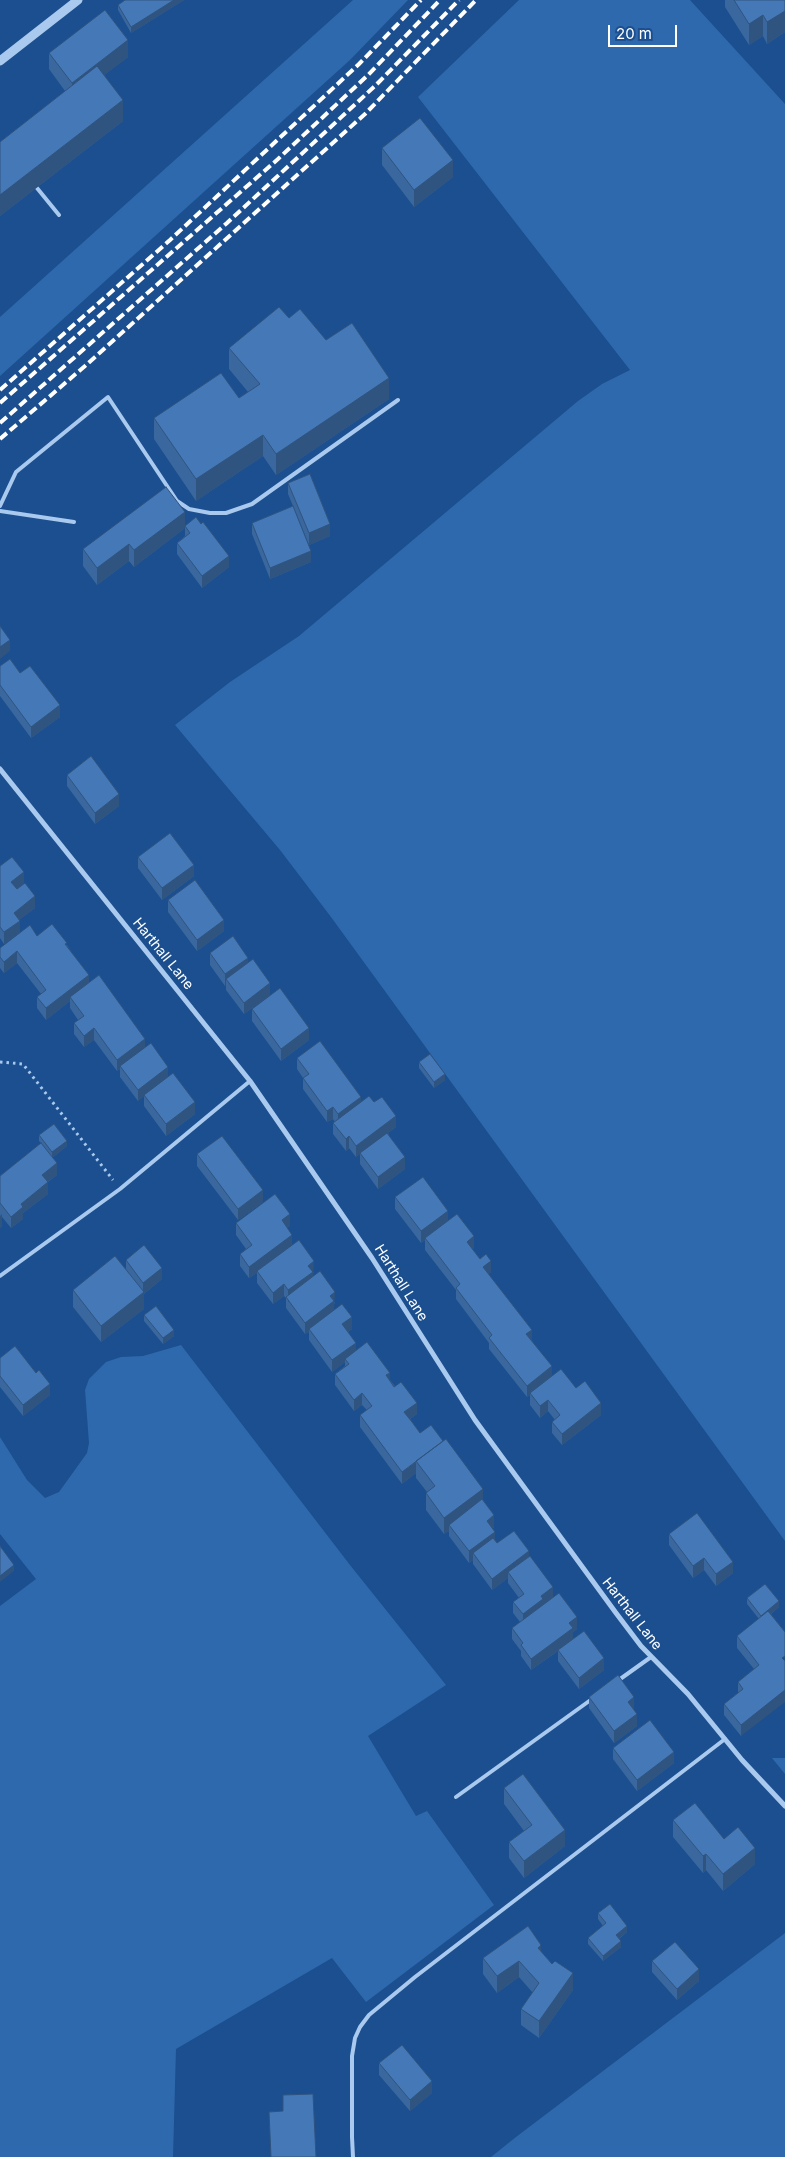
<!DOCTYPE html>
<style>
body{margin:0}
#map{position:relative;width:785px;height:2157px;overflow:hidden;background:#1b4f8f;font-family:Inter,sans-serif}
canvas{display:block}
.scale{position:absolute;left:608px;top:25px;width:69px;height:22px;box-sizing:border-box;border:2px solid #fff;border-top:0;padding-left:6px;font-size:15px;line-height:18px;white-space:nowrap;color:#fff;-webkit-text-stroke:4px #1b4f8f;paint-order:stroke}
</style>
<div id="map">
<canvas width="785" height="2157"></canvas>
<div class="scale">20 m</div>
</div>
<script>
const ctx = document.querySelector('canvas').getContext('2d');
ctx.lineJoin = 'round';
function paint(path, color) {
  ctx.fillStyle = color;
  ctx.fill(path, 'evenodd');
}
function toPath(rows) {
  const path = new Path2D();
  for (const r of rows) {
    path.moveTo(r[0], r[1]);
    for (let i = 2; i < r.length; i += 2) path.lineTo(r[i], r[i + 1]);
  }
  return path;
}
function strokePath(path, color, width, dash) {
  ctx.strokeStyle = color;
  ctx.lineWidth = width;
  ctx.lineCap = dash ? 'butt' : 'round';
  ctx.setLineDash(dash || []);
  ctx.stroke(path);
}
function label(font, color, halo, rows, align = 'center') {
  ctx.font = font + ' Inter,sans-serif';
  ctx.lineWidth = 4;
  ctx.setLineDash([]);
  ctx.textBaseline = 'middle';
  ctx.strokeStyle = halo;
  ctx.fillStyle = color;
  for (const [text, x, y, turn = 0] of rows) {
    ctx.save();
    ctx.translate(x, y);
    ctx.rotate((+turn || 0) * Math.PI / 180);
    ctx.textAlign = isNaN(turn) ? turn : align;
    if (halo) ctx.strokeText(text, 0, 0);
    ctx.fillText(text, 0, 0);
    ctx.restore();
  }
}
const green = toPath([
 [353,0,408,0,350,60,0,376,0,317],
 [519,0,690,0,785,104,785,1541,331,917,280,850,175,725,230,682,299,636,578,401,602,384,630,370,418,97],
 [181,1345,350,1565,446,1685,368,1736,416,1816,427,1811,494,1905,366,2002,332,1958,176,2049,173,2157,0,2157,0,1606,36,1579,0,1534,0,1437,27,1480,45,1498,59,1492,87,1453,89,1443,85,1390,89,1379,106,1362,121,1357,143,1356],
 [772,1758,785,1758,785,1774],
 [785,1933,785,2157,491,2157,516,2137]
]);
const path = toPath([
 [0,1062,23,1064,113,1180]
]);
const service = toPath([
 [37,188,59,215],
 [0,506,16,472,108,397,177,501,189,509,210,513,226,513,252,504,398,400],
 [0,511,74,522],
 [0,1276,120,1189,250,1081],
 [616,1682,651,1657],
 [456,1797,592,1699],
 [353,2157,352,2137,352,2056,355,2038,360,2027,369,2015,415,1977,725,1739]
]);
const minor = toPath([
 [0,769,250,1081,372,1258,475,1420,616,1613,641,1646,688,1694,742,1760,785,1806]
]);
const tertiary = toPath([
 [0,61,78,0]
]);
const rail = toPath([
 [0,390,170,240,359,64,421,0],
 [0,403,278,159,368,75,440,0],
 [0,423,227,223,376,85,459,0],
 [0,439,85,366,365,114,476,0]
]);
const wall = toPath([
 [184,0,131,33,118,10,118,5],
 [725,0,785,0,785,32,767,44,763,36,749,45,725,7],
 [49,53,128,57,104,75,123,121,0,216,0,142,65,91,49,69],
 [382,148,453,177,414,207,382,165],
 [289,318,326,340,389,399,276,475,263,456,196,501,154,439,154,418,239,398,248,392,229,369,229,348],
 [288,483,330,536,309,545,288,494],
 [252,523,311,562,270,579,252,534],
 [201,524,229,567,202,588,177,554,177,543,185,536,185,526],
 [185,528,134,567,129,561,97,585,83,566,83,549],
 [0,666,20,673,60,717,31,738,0,696],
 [67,775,119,806,95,824,67,786],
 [138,857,194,876,162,900,138,868],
 [0,866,24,884,35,908,19,920,20,932,4,944,0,938],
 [168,900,224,931,197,951,168,912],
 [37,936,67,945,89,982,145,1047,195,1114,166,1136,144,1106,144,1096,138,1101,120,1077,120,1069,117,1071,94,1040,84,1047,74,1034,74,1023,78,1020,70,1008,70,1001,46,1020,37,1008,37,997,41,994,17,963,4,973,0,968,0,948],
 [210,953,248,962,270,995,244,1014,226,990,226,985,225,986,210,965],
 [252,1009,309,1040,281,1061,252,1021],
 [297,1058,361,1102,374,1102,396,1127,388,1133,405,1169,378,1189,360,1164,360,1154,356,1157,349,1148,346,1151,333,1134,333,1123,335,1122,333,1119,327,1122,303,1089,303,1078,297,1069],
 [419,1062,445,1080,434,1088,419,1068],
 [39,1135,67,1146,52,1158,57,1175,48,1182,48,1194,23,1213,23,1219,11,1228,2,1217,2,1226,0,1228,0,1176,41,1143,39,1141],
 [197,1154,263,1202,238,1220,197,1166],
 [395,1197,448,1220,474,1248,472,1249,491,1272,488,1274,532,1341,552,1376,576,1388,601,1415,562,1445,552,1433,552,1422,555,1420,548,1411,540,1418,530,1405,530,1395,527,1397,489,1349,489,1343,456,1299,456,1290,425,1250,425,1240,421,1243,395,1209],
 [236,1223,290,1226,287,1228,292,1245,314,1273,313,1273,313,1276,335,1303,334,1304,334,1309,352,1329,348,1332,356,1351,390,1380,417,1414,410,1419,420,1433,483,1500,494,1527,493,1528,495,1540,497,1543,529,1556,553,1597,577,1629,573,1632,573,1639,604,1670,579,1689,558,1661,558,1651,531,1670,521,1656,521,1651,512,1639,512,1628,520,1622,513,1613,513,1602,519,1598,508,1583,508,1578,492,1590,473,1564,473,1560,469,1563,449,1536,449,1531,444,1534,426,1510,426,1493,427,1492,416,1478,416,1473,402,1484,360,1427,360,1415,367,1410,362,1405,354,1411,335,1385,335,1374,345,1366,345,1362,332,1372,309,1340,309,1332,305,1334,286,1308,286,1298,284,1296,273,1304,257,1283,257,1273,249,1278,240,1266,240,1254,246,1249,236,1235],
 [126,1260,162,1279,144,1294,144,1309,101,1342,73,1307,73,1290,126,1269],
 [144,1315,174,1336,163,1344,144,1321],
 [0,1358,50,1395,23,1416,0,1387],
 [669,1534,733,1573,716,1586,704,1570,693,1578,669,1545],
 [747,1598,779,1607,771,1614,785,1632,741,1736,724,1715,724,1704,738,1693,738,1682,754,1669,737,1648,737,1636,759,1619,747,1604],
 [589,1697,634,1709,633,1710,637,1726,614,1743,589,1708],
 [613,1748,674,1763,637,1791,613,1759],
 [504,1788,565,1846,524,1878,509,1858,509,1842,524,1831,504,1804],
 [673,1820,724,1839,755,1864,723,1891,706,1870,703,1873,673,1837],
 [598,1913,627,1932,619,1939,621,1947,603,1961,588,1944,588,1938,603,1926,598,1919],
 [541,1952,573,1990,539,2038,521,2025,521,2009,533,1993,519,1977,497,1993,483,1974,483,1958],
 [652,1961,699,1981,677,2000,652,1972],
 [379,2063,432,2093,410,2111,379,2075]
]);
const shadedWall = toPath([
 [174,0,184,0,131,33,131,27],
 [785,11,785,32,767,44,767,22],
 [763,15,763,36,749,45,749,24],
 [128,40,128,57,72,100,72,83],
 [123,100,123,121,0,216,0,195],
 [453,160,453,177,414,207,414,190],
 [389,378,389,399,276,475,276,454],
 [263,435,263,456,196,501,196,479],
 [185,512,185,528,134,567,134,550],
 [330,524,330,536,309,545,309,533],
 [129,544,129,561,97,585,97,568],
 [311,551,311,562,270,579,270,568],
 [229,556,229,567,202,588,202,576],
 [10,640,10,651,0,659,0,647],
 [60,705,60,717,31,738,31,727],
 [119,794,119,806,95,824,95,813],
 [194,865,194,876,162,900,162,888],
 [24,872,24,884,11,893,11,882],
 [35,896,35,908,14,924,14,913],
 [224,920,224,931,197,951,197,940],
 [20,921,20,932,4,944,4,932],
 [17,951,17,963,4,973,4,962],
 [248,958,248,969,226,979,226,985,225,986,225,974],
 [89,975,89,986,70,997,70,1001,46,1020,46,1008],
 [270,983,270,995,244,1014,244,1003],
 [94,1028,94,1040,84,1047,84,1036],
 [309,1028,309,1040,281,1061,281,1049],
 [145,1039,145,1050,120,1066,120,1069,117,1071,117,1060],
 [168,1067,168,1078,138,1101,138,1090],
 [445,1074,445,1080,434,1088,434,1082],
 [361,1097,361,1108,338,1126,338,1114],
 [195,1102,195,1114,166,1136,166,1124],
 [333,1107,333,1119,327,1122,327,1111],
 [396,1116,396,1127,356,1157,356,1146],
 [349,1136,349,1148,346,1151,346,1139],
 [67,1141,67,1146,52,1158,52,1152],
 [405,1157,405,1169,378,1189,378,1177],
 [57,1163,57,1175,42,1186,42,1175],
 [48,1182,48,1194,23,1213,23,1219,11,1228,11,1217,21,1204],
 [263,1190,263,1202,238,1220,238,1209],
 [448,1211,448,1222,425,1238,425,1240,421,1243,421,1231],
 [2,1214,2,1226,0,1228,0,1216],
 [290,1214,290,1226,282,1232,282,1220],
 [292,1235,292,1246,257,1271,257,1273,249,1278,249,1267],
 [474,1236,474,1248,467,1253,467,1242],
 [314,1261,313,1283,288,1302,288,1290,308,1266],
 [491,1261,491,1272,483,1278,483,1267],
 [162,1268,162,1279,144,1294,144,1309,101,1342,101,1326,143,1292,143,1283],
 [284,1284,284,1296,273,1304,273,1293],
 [335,1292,334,1312,309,1329,309,1332,305,1334,305,1323,330,1296],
 [352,1317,352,1329,342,1336,342,1324],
 [174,1330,174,1336,163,1344,163,1338],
 [532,1330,532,1341,526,1334],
 [356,1343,356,1354,345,1359,345,1362,332,1372,332,1360],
 [552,1366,552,1378,530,1393,530,1395,527,1397,527,1386],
 [390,1373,390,1384,386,1375],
 [50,1384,50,1395,23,1416,23,1405],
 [362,1393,362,1405,354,1411,354,1400],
 [548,1400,548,1411,540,1418,540,1406],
 [417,1403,417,1414,404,1423,404,1412],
 [601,1403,601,1415,562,1445,562,1434],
 [416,1462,416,1473,402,1484,402,1472],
 [483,1489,483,1505,449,1525,449,1531,444,1534,444,1518],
 [494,1515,494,1527,487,1532,487,1521],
 [495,1532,495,1543,473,1553,473,1560,469,1563,469,1551],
 [529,1551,529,1562,508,1572,508,1578,492,1590,492,1579],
 [704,1558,704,1570,693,1578,693,1566],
 [733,1562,733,1573,716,1586,716,1574],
 [14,1565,14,1571,0,1582,0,1576],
 [553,1587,553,1599,523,1626,523,1614,541,1596],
 [779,1601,779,1607,761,1622,761,1616],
 [577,1617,577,1629,573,1632,573,1640,531,1670,531,1659,569,1623],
 [604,1658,604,1670,579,1689,579,1678],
 [785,1690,785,1702,741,1736,741,1725],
 [634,1697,634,1709,628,1714,628,1702],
 [637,1714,637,1726,614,1743,614,1731],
 [674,1752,674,1763,637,1791,637,1780],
 [565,1830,565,1846,524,1878,524,1861],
 [755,1848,755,1864,723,1891,723,1874],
 [706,1854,706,1870,703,1873,703,1856],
 [627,1926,627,1932,616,1941,616,1935],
 [621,1941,621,1947,603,1961,603,1956],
 [541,1945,541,1962,538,1948],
 [519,1961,519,1977,497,1993,497,1976],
 [699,1969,699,1981,677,2000,677,1989],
 [573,1973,573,1990,539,2038,539,2021],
 [432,2081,432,2093,410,2111,410,2100]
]);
const building = toPath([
 [125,0,174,0,131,27,118,5,125,0],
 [734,0,785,0,785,11,767,22,763,15,749,24,734,0],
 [105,10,128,40,72,83,49,53,105,10],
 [97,66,123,100,0,195,0,142,97,66],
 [420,118,453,160,414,190,382,148,420,118],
 [279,307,289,318,300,309,326,340,352,323,389,378,276,454,263,435,196,479,154,418,221,373,239,398,260,384,229,348,279,307],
 [310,474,330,524,309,533,288,483,310,474],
 [166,487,185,512,134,550,129,544,97,568,83,549,166,487],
 [293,506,311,551,270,568,252,523,293,506],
 [196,517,201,524,203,522,229,556,202,576,177,543,190,533,185,526,196,517],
 [0,626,10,640,0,647,0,626],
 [10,659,20,673,30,666,60,705,31,727,0,685,0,666,10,659],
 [91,756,119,794,95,813,67,775,91,756],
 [170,833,194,865,162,888,138,857,170,833],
 [12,857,24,872,11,882,17,889,25,883,35,896,14,913,20,921,4,932,0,927,0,866,12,857],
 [195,880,224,920,197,940,168,900,195,880],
 [52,924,67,943,65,944,89,975,46,1008,37,997,46,990,17,951,4,962,0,957,0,948,30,925,37,936,52,924],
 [233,936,248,958,225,974,210,953,233,936],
 [253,959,270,983,244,1003,226,979,253,959],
 [99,975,145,1039,117,1060,94,1028,84,1036,74,1023,84,1016,70,997,99,975],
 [280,988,309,1028,281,1049,252,1009,280,988],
 [320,1041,361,1097,338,1114,333,1107,327,1111,303,1078,309,1074,297,1058,320,1041],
 [151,1043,168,1067,138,1090,120,1066,151,1043],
 [430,1054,445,1074,434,1082,419,1062,430,1054],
 [173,1073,195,1102,166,1124,144,1095,173,1073],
 [369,1096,374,1102,382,1097,396,1116,356,1146,349,1136,346,1139,333,1123,369,1096],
 [54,1124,67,1141,52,1152,39,1135,54,1124],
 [387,1133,405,1157,378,1177,360,1153,387,1133],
 [222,1136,263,1190,238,1209,197,1154,222,1136],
 [41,1143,57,1163,42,1175,48,1182,21,1204,23,1207,11,1217,0,1203,0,1176,41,1143],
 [423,1177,448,1211,421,1231,395,1197,423,1177],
 [275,1194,290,1214,282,1220,292,1235,249,1267,240,1254,252,1245,236,1223,275,1194],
 [457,1214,474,1236,467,1242,480,1259,486,1254,491,1261,483,1267,532,1330,526,1334,552,1366,527,1386,489,1338,492,1335,456,1288,460,1284,425,1238,457,1214],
 [299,1240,314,1261,308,1266,313,1272,288,1290,284,1284,273,1293,257,1271,299,1240],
 [144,1245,162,1268,143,1283,126,1260,144,1245],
 [115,1256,144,1292,101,1326,73,1290,115,1256],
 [320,1271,335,1292,330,1296,334,1301,305,1323,286,1297,320,1271],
 [342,1304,352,1317,342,1324,356,1343,332,1360,309,1329,342,1304],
 [156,1306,174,1330,163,1338,144,1315,156,1306],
 [367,1342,390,1373,386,1375,394,1387,401,1382,417,1403,404,1412,412,1422,420,1433,431,1425,443,1441,402,1472,360,1415,372,1406,362,1393,354,1400,335,1374,349,1364,345,1359,367,1342],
 [15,1346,36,1373,39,1370,50,1384,23,1405,0,1376,0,1358,15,1346],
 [561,1369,576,1388,585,1381,601,1403,562,1434,552,1422,560,1415,548,1400,540,1406,530,1393,561,1369],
 [446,1439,483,1489,444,1518,426,1493,435,1486,416,1461,446,1439],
 [482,1499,494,1515,487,1521,495,1532,469,1551,449,1525,482,1499],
 [697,1513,733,1562,716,1574,704,1558,693,1566,669,1534,697,1513],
 [514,1531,529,1551,492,1579,473,1553,493,1538,497,1543,514,1531],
 [0,1546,14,1565,0,1576,0,1546],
 [530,1556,553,1587,541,1596,543,1599,523,1614,513,1602,524,1594,508,1572,530,1556],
 [765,1584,779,1601,761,1616,747,1598,765,1584],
 [559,1593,577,1617,569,1623,573,1628,531,1659,521,1645,523,1643,512,1628,559,1593],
 [768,1611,785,1632,785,1656,782,1658,785,1661,785,1690,741,1725,724,1704,743,1689,738,1682,759,1665,737,1636,768,1611],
 [584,1631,604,1658,579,1678,558,1650,584,1631],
 [618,1675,634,1697,628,1702,637,1714,614,1731,589,1697,618,1675],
 [650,1720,674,1752,637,1780,613,1748,650,1720],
 [523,1774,565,1830,524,1861,509,1842,532,1825,504,1788,523,1774],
 [695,1803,724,1839,738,1827,755,1848,723,1874,706,1854,703,1856,673,1820,695,1803],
 [610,1904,627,1926,616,1935,621,1941,603,1956,588,1938,606,1923,598,1913,610,1904],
 [528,1926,541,1945,538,1948,552,1964,555,1961,573,1973,539,2021,521,2009,539,1983,519,1961,497,1976,483,1958,528,1926],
 [675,1942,699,1969,677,1989,652,1961,675,1942],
 [402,2045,432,2081,410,2100,379,2063,402,2045],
 [313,2094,316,2157,271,2157,269,2112,283,2111,283,2095,313,2094]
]);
const streetNames = [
 ["Harthall Lane",163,954,51],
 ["Harthall Lane",401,1283,58],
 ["Harthall Lane",632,1614,52]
];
paint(green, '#2e69ad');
strokePath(path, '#a9c9ee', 3, [2.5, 4]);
strokePath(service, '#a9c9ee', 4);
strokePath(minor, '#a9c9ee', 5);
strokePath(tertiary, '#a9c9ee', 9);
strokePath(rail, '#fff', 4, [9, 4]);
paint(wall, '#3a679d');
paint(shadedWall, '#305480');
paint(building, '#4478b7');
strokePath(building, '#305480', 1);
label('14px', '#fff', '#1b4f8f', streetNames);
</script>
